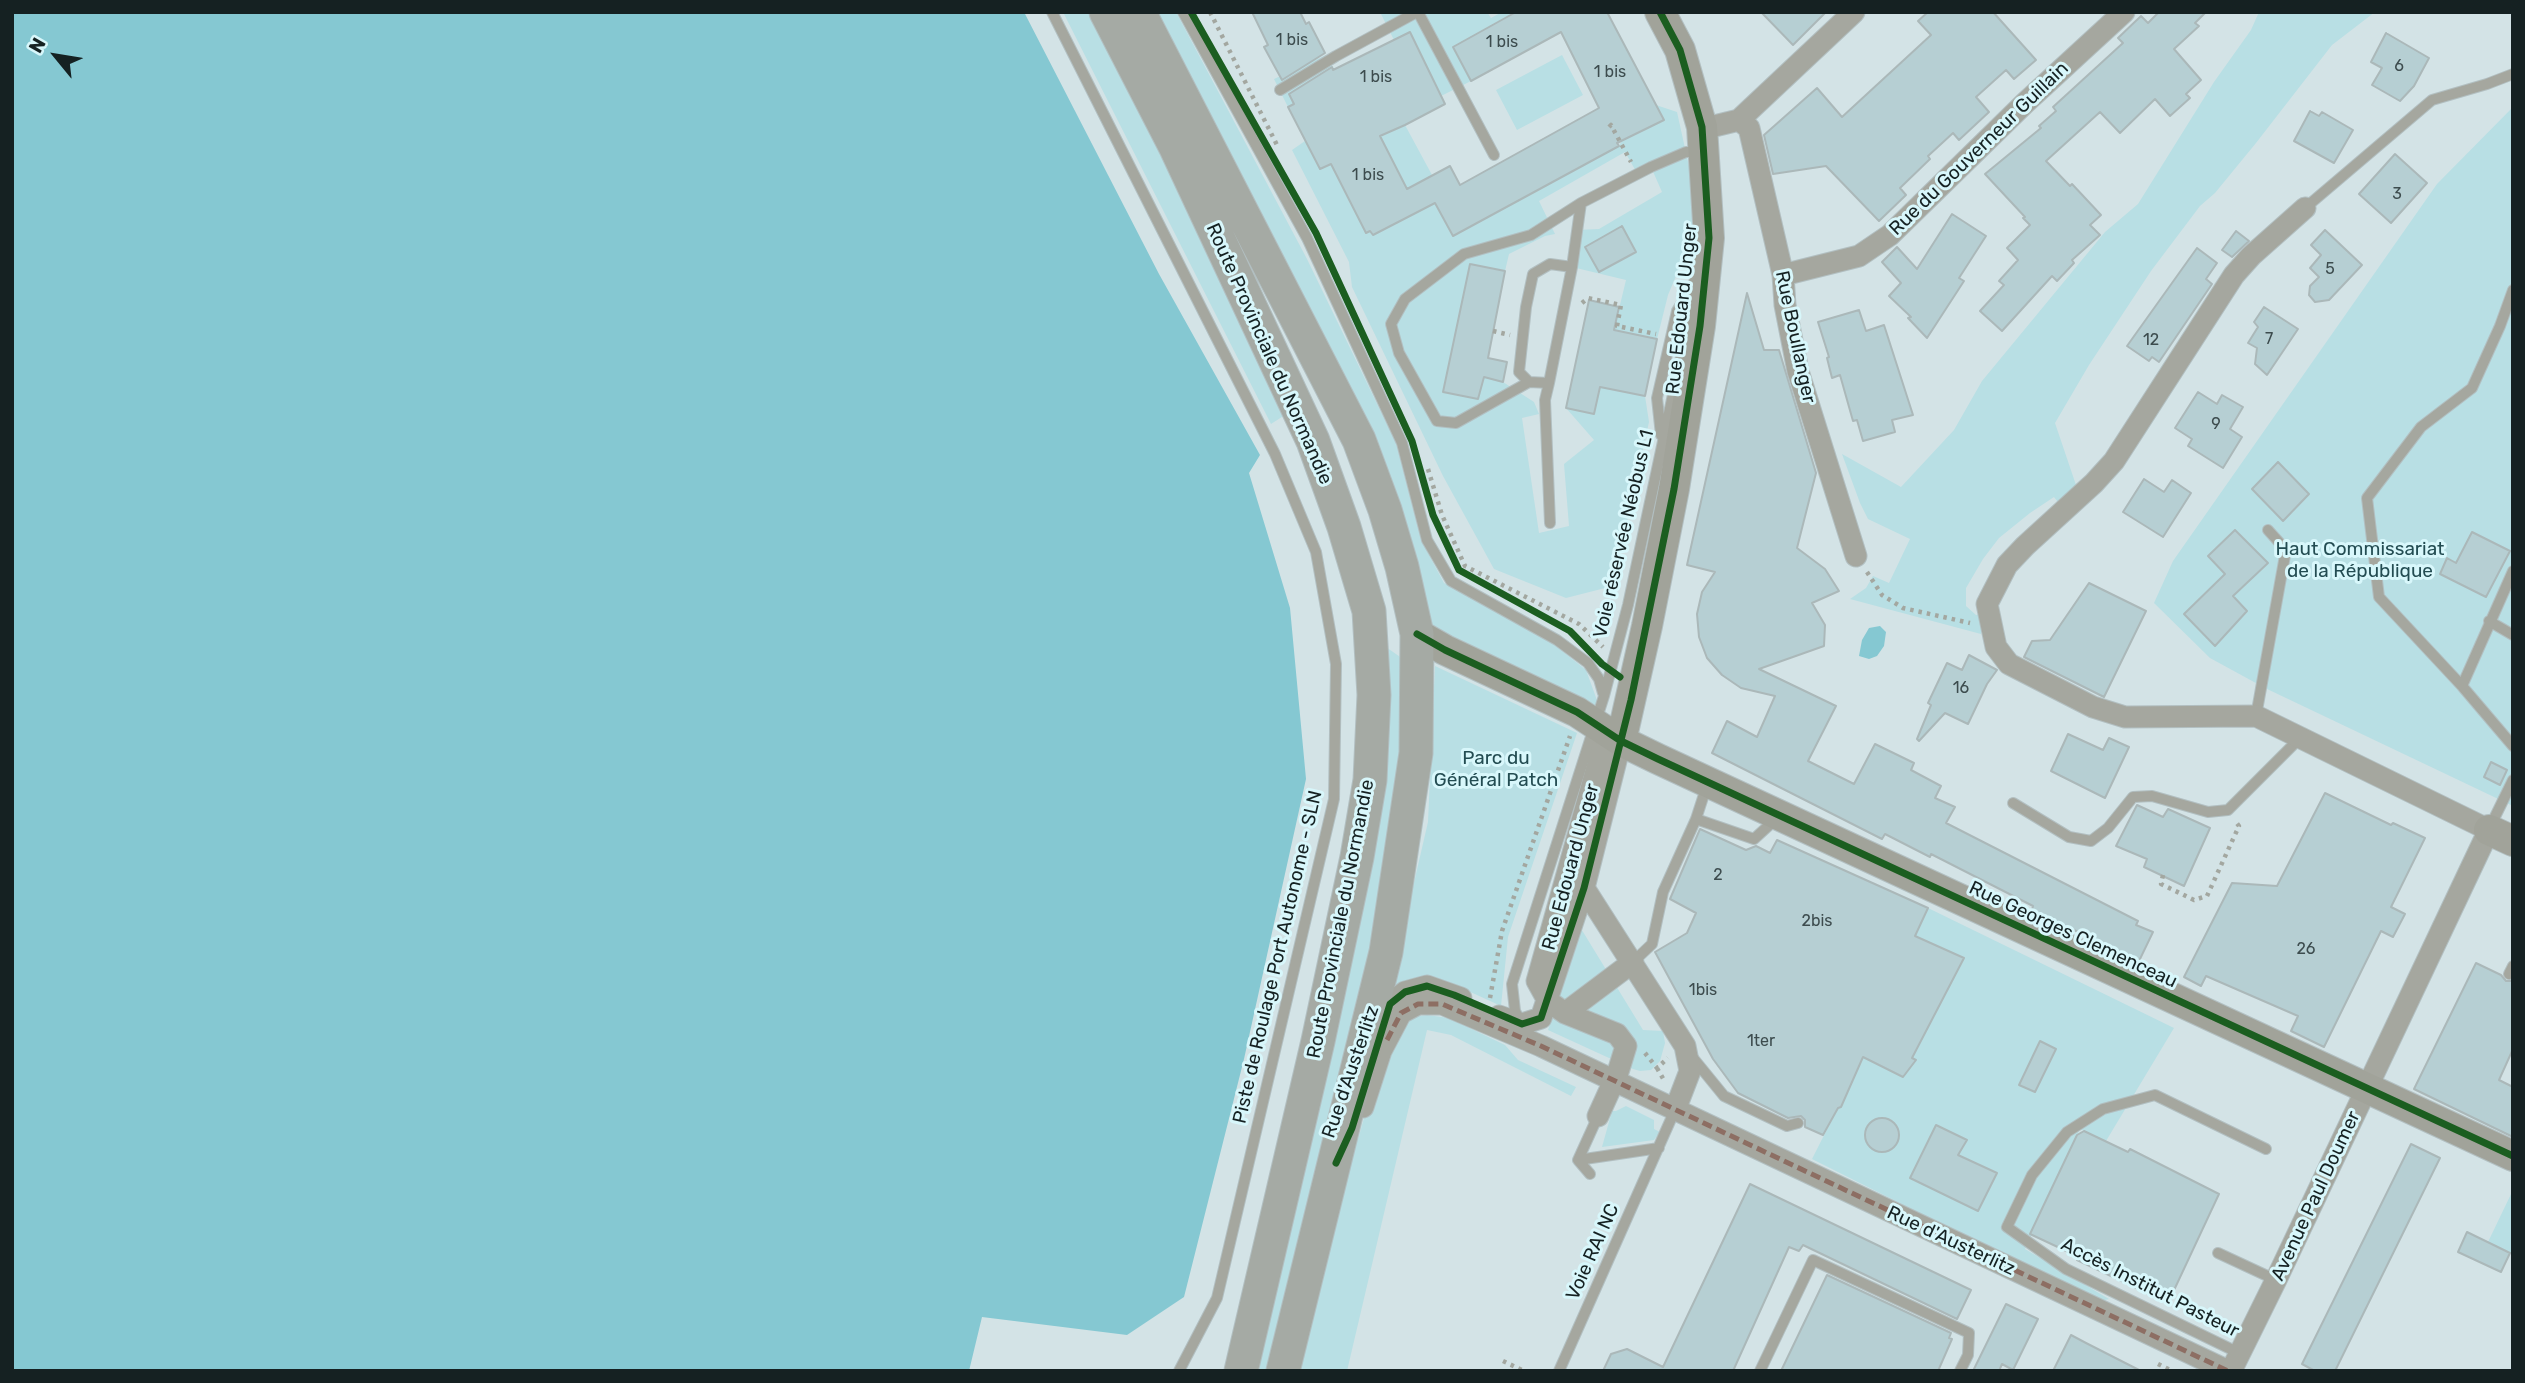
<!DOCTYPE html>
<meta charset="utf-8">
<style>
body{margin:0}
#map{position:relative;width:2525px;height:1383px;overflow:hidden;background:#d3e3e6;font-family:Rubik,sans-serif}
canvas{display:block}
.frame{position:absolute;inset:0;border:14px solid #152122;pointer-events:none}
.north{position:absolute;left:21px;top:21px;width:70px;height:70px;-webkit-text-stroke:5px #d8f7fb;paint-order:stroke;rotate:300deg;font-size:19px;font-weight:700;line-height:28px;text-align:center;color:#152122}
.north::after{content:'';display:block;margin:auto;width:24px;height:32px;background:#152122;clip-path:polygon(50% 0,100% 100%,50% 72%,0 100%)}
</style>
<div id="map">
<canvas width="2525" height="1383"></canvas>
<div class="frame"></div>
<div class="north">N</div>
</div>
<script>
const ctx = document.querySelector('canvas').getContext('2d');
ctx.lineJoin = 'round';
function paint(path, color) {
  ctx.fillStyle = color;
  ctx.fill(path, 'evenodd');
}
function toPath(rows) {
  const path = new Path2D();
  for (const r of rows) {
    if (r.length === 3) {
      path.moveTo(r[0] + r[2], r[1]);
      path.arc(r[0], r[1], r[2], 0, 2 * Math.PI);
      continue;
    }
    path.moveTo(r[0], r[1]);
    for (let i = 2; i < r.length; i += 2) path.lineTo(r[i], r[i + 1]);
  }
  return path;
}
function strokePath(path, color, width, dash) {
  ctx.strokeStyle = color;
  ctx.lineWidth = width;
  ctx.lineCap = dash ? 'butt' : 'round';
  ctx.setLineDash(dash || []);
  ctx.stroke(path);
}
function label(font, color, halo, rows, align = 'center') {
  ctx.font = font + ' Rubik,sans-serif';
  ctx.lineWidth = 6;
  ctx.setLineDash([]);
  ctx.textBaseline = 'middle';
  ctx.strokeStyle = halo;
  ctx.fillStyle = color;
  for (const [text, x, y, turn = 0] of rows) {
    ctx.save();
    ctx.translate(x, y);
    ctx.rotate((+turn || 0) * Math.PI / 180);
    ctx.textAlign = isNaN(turn) ? turn : align;
    if (halo) ctx.strokeText(text, 0, 0);
    ctx.fillText(text, 0, 0);
    ctx.restore();
  }
}
const green = toPath([
 [1063,12,1088,12,1228,284,1288,413,1271,424],
 [1156,12,1176,12,1307,259,1396,443,1421,540,1444,583,1551,642,1586,670,1598,703,1584,710,1432,633,1415,551,1393,484],
 [1380,12,1487,12,1491,18,1502,12,1516,12,1453,47,1471,81,1441,96,1410,32,1394,40],
 [2259,12,2375,12,2332,45,2256,143,2215,193,2200,206,2151,271,2089,365,2055,423,2078,491,2061,506,2054,497,2030,513,1999,538,1983,559,1966,588,1966,606,1976,615,1982,614,1981,634,1850,599,1866,588,1873,576,1889,583,1910,539,1868,519,1860,503,1842,454,1901,487,1954,430,1982,381,2105,232,2138,204,2214,82,2251,30],
 [1326,55,1334,69,1301,87,1398,124,1400,127,1405,125,1432,175,1423,181,1453,236,1619,146,1622,140,1664,120,1656,105,1677,112,1690,171,1694,233,1668,295,1657,339,1614,330,1626,280,1572,267,1576,230,1599,229,1662,192,1651,167,1637,173,1625,152,1539,201,1555,234,1545,236,1509,254,1505,271,1470,264,1443,392,1477,399,1484,377,1503,382,1534,402,1539,414,1522,418,1539,533,1569,526,1564,464,1594,440,1566,408,1594,414,1600,387,1645,396,1649,422,1613,586,1566,598,1494,569,1443,476,1352,287,1349,262,1292,150,1305,141,1274,79],
 [1562,55,1583,95,1517,130,1496,90],
 [2513,107,2513,806,2265,688,2210,658,2154,603,2173,561,2437,184],
 [1383,645,1406,661,1401,786,1366,971,1271,1371,1254,1371],
 [1435,666,1577,733,1508,937,1501,1006,1453,984,1389,991,1428,822],
 [1928,908,2174,1028,2106,1141,2080,1129,2025,1249,2109,1299,2097,1302,1812,1159,1855,1074,1854,1058],
 [1580,927,1643,1030,1663,1031,1665,1043,1660,1061,1651,1070,1640,1071,1633,1069,1548,1030],
 [1427,1015,1449,1018,1505,1045,1518,1060,1576,1087,1571,1096,1451,1035,1427,1030,1347,1371,1297,1371,1346,1169,1359,1136,1376,1074,1400,1024,1412,1017],
 [1626,1106,1654,1120,1654,1129,1660,1132,1654,1140,1602,1147,1612,1111,1616,1111],
 [2512,1192,2513,1250,2511,1253,2488,1242]
]);
const water = toPath([
 [12,12,1024,12,1159,274,1260,455,1249,473,1290,608,1306,779,1244,1059,1184,1297,1127,1335,982,1317,969,1371,12,1371],
 [1880,626,1886,632,1884,646,1877,656,1869,659,1859,656,1862,640,1869,628]
]);
const building = toPath([
 [1252,12,1300,12,1306,24,1309,22,1325,53,1282,80,1264,47,1268,45,1252,12],
 [1516,12,1607,12,1664,120,1617,143,1619,146,1453,236,1435,203,1373,235,1370,231,1366,233,1331,164,1320,169,1288,107,1294,104,1289,94,1332,67,1333,70,1410,32,1445,104,1405,125,1380,136,1407,189,1450,166,1460,185,1599,108,1561,32,1471,81,1453,47,1516,12],
 [1761,12,1826,12,1793,45,1761,12],
 [1928,12,1993,12,2036,60,2014,79,2006,70,1976,97,1989,112,1959,140,1953,133,1928,156,1930,159,1900,188,1906,195,1879,221,1826,166,1773,174,1764,135,1817,88,1842,117,1931,35,1918,21,1928,12],
 [2159,12,2206,12,2195,23,2199,26,2174,49,2201,80,2186,94,2190,98,2170,116,2155,99,2120,133,2100,112,2046,161,2070,186,2072,184,2101,215,2090,225,2100,235,2072,260,2074,263,2057,281,2052,276,2002,331,1980,311,2004,285,1999,281,2018,260,2007,248,2030,225,2023,218,2025,217,1985,174,2041,128,2039,126,2056,111,2053,107,2123,43,2118,38,2141,16,2148,23,2159,12],
 [2386,33,2429,58,2414,86,2400,101,2372,85,2382,68,2371,62,2386,33],
 [2310,111,2319,116,2322,112,2353,130,2334,163,2294,141,2310,111],
 [2395,154,2427,183,2391,223,2359,194,2395,154],
 [1952,214,1986,236,1959,278,1964,281,1927,338,1908,318,1911,317,1889,296,1901,283,1882,262,1897,247,1917,269,1952,214],
 [1622,226,1636,252,1599,272,1585,247,1622,226],
 [2325,230,2362,265,2329,300,2315,302,2309,295,2310,286,2319,277,2310,268,2321,255,2311,245,2325,230],
 [2236,231,2249,241,2232,257,2222,250,2236,231],
 [2197,248,2217,263,2206,279,2212,284,2159,362,2152,357,2149,361,2127,346,2197,248],
 [1470,264,1505,271,1488,358,1507,362,1503,382,1484,377,1478,399,1443,392,1470,264],
 [1747,293,1764,350,1779,350,1816,473,1797,548,1825,569,1839,591,1812,603,1825,625,1824,646,1759,669,1836,706,1808,761,1854,784,1875,744,1914,763,1911,770,1941,786,1935,798,1955,807,1946,823,2138,921,2136,925,2153,932,2139,961,2032,910,2033,906,1931,854,1930,857,1885,834,1882,839,1712,753,1727,721,1757,737,1775,696,1741,688,1722,675,1707,658,1699,637,1697,614,1702,592,1715,572,1687,565,1747,293],
 [1589,300,1619,307,1614,330,1657,339,1645,396,1600,387,1594,414,1566,408,1589,300],
 [2264,307,2298,329,2267,375,2255,364,2257,348,2248,343,2258,327,2254,322,2264,307],
 [1859,310,1866,331,1884,325,1913,415,1892,420,1895,432,1863,441,1857,420,1853,421,1840,375,1832,378,1827,358,1829,357,1818,322,1859,310],
 [2198,392,2217,404,2222,395,2243,407,2230,429,2242,437,2223,468,2188,446,2192,439,2175,428,2198,392],
 [2278,462,2309,494,2283,521,2252,489,2278,462],
 [2144,479,2164,492,2172,480,2191,493,2163,537,2123,512,2144,479],
 [2235,530,2268,563,2233,596,2247,611,2215,646,2184,614,2225,574,2208,556,2235,530],
 [2472,532,2510,551,2486,597,2440,574,2447,558,2456,563,2472,532],
 [2089,583,2146,611,2104,697,2024,657,2032,641,2050,640,2089,583],
 [1969,655,1997,670,1987,684,1968,724,1945,713,1919,741,1917,739,1931,705,1928,703,1947,663,1962,670,1969,655],
 [2068,734,2103,750,2109,738,2129,747,2105,798,2051,771,2068,734],
 [2491,762,2507,770,2500,785,2484,777,2491,762],
 [2325,793,2391,825,2393,823,2425,838,2391,907,2405,914,2393,937,2381,931,2324,1047,2291,1031,2298,1016,2206,976,2201,986,2184,977,2232,883,2277,886,2325,793],
 [2137,805,2163,817,2168,809,2210,828,2184,886,2144,867,2147,859,2116,846,2137,805],
 [1700,829,1746,850,1756,846,1770,853,1777,840,1928,908,1915,936,1964,958,1912,1058,1916,1060,1903,1077,1863,1057,1841,1107,1838,1108,1823,1135,1805,1127,1805,1120,1801,1116,1788,1118,1738,1093,1713,1059,1655,952,1687,933,1696,913,1670,899,1700,829],
 [2476,963,2501,975,2506,981,2513,981,2513,1049,2499,1080,2513,1087,2513,1137,2414,1089,2476,963],
 [2040,1041,2056,1049,2035,1092,2019,1085,2040,1041],
 [1882,1135,17],
 [1936,1125,1967,1140,1958,1155,1997,1173,1978,1211,1910,1178,1936,1125],
 [2084,1131,2128,1152,2130,1149,2219,1194,2168,1303,2077,1260,2079,1257,2030,1234,2077,1135,2084,1131],
 [2411,1144,2440,1158,2335,1371,2315,1371,2302,1364,2411,1144],
 [1750,1184,1971,1290,1957,1319,1803,1245,1799,1251,1789,1247,1733,1371,1603,1371,1611,1354,1627,1349,1663,1367,1750,1184],
 [2467,1232,2510,1253,2501,1272,2458,1252,2467,1232],
 [1827,1275,1951,1333,1949,1338,1952,1339,1938,1371,1781,1371,1827,1275],
 [2006,1304,2038,1319,2013,1370,2002,1364,1999,1371,1973,1371,2006,1304],
 [2071,1335,2086,1343,2141,1371,2053,1371,2071,1335]
]);
const path = toPath([
 [1210,12,1278,147],
 [1609,127,1611,125,1631,162],
 [1582,303,1588,298,1621,305,1617,326,1656,334],
 [1493,331,1510,335],
 [1428,469,1442,515,1465,566,1579,624,1603,647],
 [1867,572,1882,595,1903,608,1970,623],
 [2163,875,2161,884,2194,900,2207,896,2239,826,2236,822],
 [1490,998,1502,931,1570,736],
 [1645,1053,1657,1068,1668,1058],
 [1657,1068,1665,1082],
 [1503,1361,1524,1371],
 [2158,1364,2172,1371]
]);
const lane = toPath([
 [1052,12,1275,454,1316,552,1336,664,1334,799,1217,1298,1179,1371],
 [1183,12,1307,238,1402,443,1427,540,1451,581,1557,640,1588,663,1599,679,1603,693],
 [1418,12,1494,155],
 [1280,90,1336,56,1417,12],
 [2305,208,2432,100,2487,84,2513,74],
 [1550,264,1572,267,1549,383,1529,382,1519,372,1526,307,1533,274,1550,264],
 [1572,267,1581,203],
 [2513,290,2500,326,2472,388,2421,427,2367,498,2379,597,2462,686,2513,746],
 [1683,341,1688,305],
 [1529,382,1456,423,1437,421,1399,353,1391,324,1405,299,1464,254,1531,235,1581,203,1651,167,1686,152,1701,152],
 [1549,383,1545,400,1550,523],
 [1661,435,1657,398,1677,311,1696,280],
 [2489,621,2513,635],
 [2462,686,2513,571],
 [2256,716,2286,550,2268,530],
 [2013,803,2069,837,2091,841,2108,828,2133,797,2152,796,2208,812,2228,810,2301,737],
 [1696,819,1754,839,1777,818],
 [2490,827,2513,780],
 [1633,962,1652,944,1663,892,1696,819,1707,785],
 [2509,974,2513,966],
 [1521,1023,1515,1011,1512,984,1604,696,1628,605,1681,357],
 [1693,1058,1724,1096,1787,1126,1798,1123],
 [1578,1160,1659,1148],
 [1590,1174,1578,1160,1598,1116],
 [2218,1253,2276,1280],
 [2241,1354,2066,1269,2007,1227,2032,1175,2067,1132,2103,1109,2155,1095,2266,1149],
 [1559,1371,1675,1110],
 [1760,1371,1813,1260,1969,1333,1968,1355,1960,1371]
]);
const street = toPath([
 [1739,120,1749,128,1783,275,1785,305,1798,371,1856,556],
 [1702,129,1739,120,1854,12],
 [1783,275,1859,256,1890,235,2025,103,2124,12],
 [1584,888,1685,1046,1690,1071,1675,1110],
 [1565,1013,1633,962],
 [1499,1016,1522,1024,1541,1018,1584,888,1621,741],
 [1383,1026,1390,1004,1405,992,1427,986,1461,998],
 [1363,1107,1381,1051,1401,1013,1418,1004,1442,1004,1541,1046,2228,1371],
 [1598,1116,1618,1072,1626,1046,1617,1034,1565,1013,1548,1001,1537,981,1607,732],
 [2231,1371,2276,1280,2489,830,2256,716,2125,717,2093,707,2009,664,1996,647,1987,604,2007,565,2025,546,2094,483,2114,461,2234,275,2251,256,2305,208]
]);
const secondary = toPath([
 [1417,634,1445,650,1577,712,1621,741,1658,759,2513,1156],
 [1621,741,1647,626,1674,489,1700,326,1709,238,1702,127,1680,50,1660,12],
 [2489,830,2513,841]
]);
const primary = toPath([
 [1106,12,1176,148,1313,441,1344,527,1369,611,1374,695,1370,780,1357,857,1318,1041,1241,1371],
 [1139,12,1359,440,1385,510,1402,567,1417,634,1416,753,1386,952,1283,1371]
]);
const quiet = toPath([
 [1387,1040,1401,1013,1418,1004,1442,1004,1541,1046,2228,1371]
]);
const cycleway = toPath([
 [1191,12,1316,233,1412,441,1433,515,1459,570,1570,631,1602,664,1620,677],
 [1417,634,1445,650,1577,712,1621,741,1658,759,2513,1156],
 [1336,1163,1352,1128,1390,1004,1405,992,1427,986,1454,995,1522,1024,1541,1018,1584,888,1631,700,1674,489,1700,326,1709,238,1702,127,1680,50,1660,12]
]);
const numberNames = [
 ["1 bis",1292,40],
 ["1 bis",1502,42],
 ["6",2399,66],
 ["1 bis",1610,72],
 ["1 bis",1376,77],
 ["1 bis",1368,175],
 ["3",2397,194],
 ["5",2330,269],
 ["7",2269,339],
 ["12",2151,340],
 ["9",2216,424],
 ["16",1961,688],
 ["2",1718,875],
 ["2bis",1817,921],
 ["26",2306,949],
 ["1bis",1703,990],
 ["1ter",1761,1041]
];
const streetNames = [
 ["Rue du Gouverneur Guillain",1979,149,-44],
 ["Rue Edouard Unger",1682,309,-84],
 ["Rue Boullanger",1795,337,78],
 ["Route Provinciale du Normandie",1269,354,66],
 ["Voie réservée Néobus L1",1624,534,-77],
 ["Rue Edouard Unger",1571,867,-75],
 ["Route Provinciale du Normandie",1341,919,-79],
 ["Rue Georges Clemenceau",2073,935,25],
 ["Piste de Roulage Port Autonome - SLN",1278,957,-77],
 ["Rue d'Austerlitz",1351,1072,-71],
 ["Avenue Paul Doumer",2316,1196,-65],
 ["Rue d'Austerlitz",1951,1241,25],
 ["Voie RAI NC",1593,1252,-66],
 ["Accès Institut Pasteur",2150,1288,27]
];
const parkNames = [
 ["Haut Commissariat",2360,550],
 ["de la République",2360,572],
 ["Parc du",1496,759],
 ["Général Patch",1496,781]
];
paint(green, '#b8dfe4');
paint(water, '#85c8d2');
paint(building, '#b6cfd3');
strokePath(building, '#abb8b9', 2);
strokePath(lane, '#b2bfc1', 12);
strokePath(street, '#b2bfc1', 23);
strokePath(secondary, '#b2bfc1', 32);
strokePath(primary, '#b2bfc1', 35);
strokePath(path, '#a3a7a0', 4.5, [3.5, 5]);
strokePath(lane, '#a5a79f', 10);
strokePath(street, '#a5a79f', 21);
strokePath(secondary, '#a1a39a', 30);
strokePath(primary, '#a5aaa4', 33);
strokePath(quiet, '#8d6e63', 5, [10, 5]);
strokePath(cycleway, '#1b5e20', 7);
label('16px', '#3d4c4e', null, numberNames);
label('19px', '#152122', '#d8f7fb', streetNames);
label('19px', '#234c52', '#d8f7fb', parkNames);
</script>
